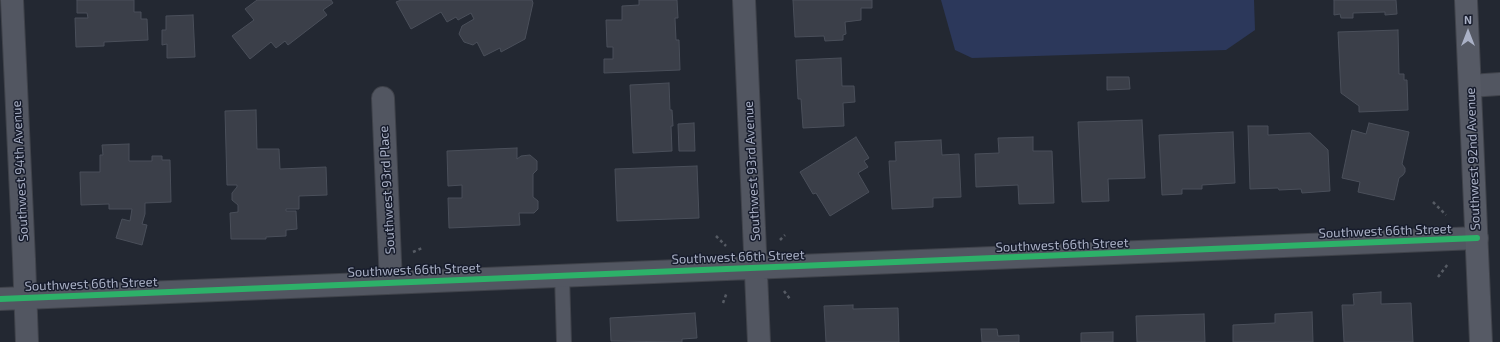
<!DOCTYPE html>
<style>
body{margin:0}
#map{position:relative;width:1500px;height:342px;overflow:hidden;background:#232832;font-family:"Exo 2",sans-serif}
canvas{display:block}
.north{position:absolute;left:1448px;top:12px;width:40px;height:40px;-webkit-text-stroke:3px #171c2c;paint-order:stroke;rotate:0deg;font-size:11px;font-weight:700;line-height:16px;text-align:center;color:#aab1c6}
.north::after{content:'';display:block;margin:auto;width:14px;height:18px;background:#aab1c6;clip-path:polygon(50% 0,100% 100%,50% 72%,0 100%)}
</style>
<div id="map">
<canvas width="1500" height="342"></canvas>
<div class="north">N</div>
</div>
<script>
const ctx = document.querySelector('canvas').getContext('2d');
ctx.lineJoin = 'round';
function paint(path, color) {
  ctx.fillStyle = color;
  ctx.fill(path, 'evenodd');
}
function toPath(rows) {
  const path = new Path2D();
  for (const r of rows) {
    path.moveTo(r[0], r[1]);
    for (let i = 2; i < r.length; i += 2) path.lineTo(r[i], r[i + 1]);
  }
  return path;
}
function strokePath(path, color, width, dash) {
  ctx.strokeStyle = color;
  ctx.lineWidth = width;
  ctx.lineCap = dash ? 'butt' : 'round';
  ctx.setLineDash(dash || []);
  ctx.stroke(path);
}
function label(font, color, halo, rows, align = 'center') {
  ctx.font = font + ' "Exo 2",sans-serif';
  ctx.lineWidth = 3;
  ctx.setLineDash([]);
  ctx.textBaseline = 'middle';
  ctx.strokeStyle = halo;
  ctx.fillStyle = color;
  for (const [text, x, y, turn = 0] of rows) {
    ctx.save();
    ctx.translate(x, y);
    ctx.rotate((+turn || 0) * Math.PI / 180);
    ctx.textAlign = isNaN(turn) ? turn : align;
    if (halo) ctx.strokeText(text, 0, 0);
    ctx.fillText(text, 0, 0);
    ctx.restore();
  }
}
const water = toPath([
 [941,0,1254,0,1255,30,1226,50,972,58,955,50]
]);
const building = toPath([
 [77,0,134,0,134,12,141,12,141,19,147,19,148,40,104,42,104,46,76,47,75,18,88,18,87,13,77,13,77,0],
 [257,0,331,0,333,3,323,10,327,15,288,45,285,41,276,48,271,42,250,59,232,36,254,20,245,9,257,0],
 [401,0,532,0,533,3,525,39,501,52,500,48,484,56,477,42,473,45,464,42,459,34,462,26,474,19,471,13,458,20,456,17,447,22,441,12,411,29,396,2,401,0],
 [639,0,677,0,678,18,675,18,676,40,679,40,680,70,604,73,604,59,613,59,613,47,607,47,606,20,622,20,622,6,639,5,639,0],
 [793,0,872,0,872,8,861,8,861,20,845,22,846,34,843,35,843,40,825,41,824,36,795,37,793,0],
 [1334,0,1396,0,1397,14,1385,15,1385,12,1353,13,1353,18,1341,18,1340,14,1334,15,1334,0],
 [193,15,195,57,167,58,167,44,162,45,162,30,166,30,166,16,193,15],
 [1398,30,1399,74,1404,74,1404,80,1407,80,1408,110,1359,112,1359,106,1341,93,1338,32,1398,30],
 [841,58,842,86,854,86,855,102,843,103,844,126,803,128,801,99,798,99,796,60,841,58],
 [1107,77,1129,77,1130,89,1107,90,1107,77],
 [669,83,670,110,672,110,673,126,671,126,672,151,633,153,630,85,669,83],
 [256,110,257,149,279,149,280,169,326,167,327,195,299,196,299,209,286,209,286,211,296,211,297,229,286,230,286,236,266,237,266,239,231,239,230,213,238,212,238,205,232,200,232,193,237,187,237,185,227,185,225,111,256,110],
 [1142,120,1145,178,1108,179,1109,201,1082,202,1078,122,1142,120],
 [694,123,695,151,679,151,678,124,694,123],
 [1369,123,1409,132,1402,164,1405,168,1405,172,1403,175,1399,178,1394,200,1358,192,1360,182,1342,178,1352,130,1366,134,1369,123],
 [1248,126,1268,126,1268,135,1310,133,1328,150,1330,191,1302,193,1301,189,1279,190,1278,188,1250,189,1248,126],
 [1233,132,1235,183,1202,185,1202,189,1182,189,1182,194,1162,195,1159,135,1233,132],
 [856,137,869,158,864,161,868,167,858,173,869,192,830,216,816,193,813,194,800,172,856,137],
 [1033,137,1033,151,1052,151,1054,203,1019,204,1018,185,976,187,975,154,999,153,998,138,1033,137],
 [941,140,942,155,959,154,961,197,933,198,933,207,892,209,889,161,896,161,895,142,941,140],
 [129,144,129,161,152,161,152,156,162,156,162,160,170,160,171,202,145,203,145,214,142,224,147,225,142,245,116,238,122,219,130,221,132,209,109,209,109,204,81,205,80,172,100,172,100,155,103,155,102,145,129,144],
 [517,148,517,159,521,156,530,155,537,161,537,170,533,174,533,197,538,201,538,209,534,213,519,213,520,225,449,228,448,198,462,198,462,185,448,186,447,151,517,148],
 [697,166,699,218,617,221,615,169,697,166],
 [1381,292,1381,304,1411,303,1413,342,1344,342,1342,305,1354,305,1353,294,1381,292],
 [853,305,853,309,898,308,899,342,826,342,824,306,853,305],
 [1312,312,1313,342,1233,342,1233,325,1275,323,1275,314,1312,312],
 [695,313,697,338,682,339,682,342,611,341,610,318,695,313],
 [1204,314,1205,342,1137,342,1136,316,1204,314],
 [981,329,997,329,998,336,1019,335,1019,342,982,342,981,329],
 [1113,332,1113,342,1081,342,1081,333,1113,332]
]);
const path = toPath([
 [1433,202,1446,215],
 [716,236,726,246],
 [780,240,785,235],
 [413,252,422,248],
 [1438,277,1448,264],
 [784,291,790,299],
 [723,303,727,292]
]);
const lane = toPath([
 [562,275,564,342]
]);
const street = toPath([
 [12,0,24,259,27,342],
 [744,0,759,342],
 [1470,86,1500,84],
 [383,98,391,283],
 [0,299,1477,238]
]);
const secondary = toPath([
 [1466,0,1481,342]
]);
const cycleway = toPath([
 [0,299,1477,238]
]);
const streetNames = [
 ["Southwest 92nd Avenue",1473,159,-92],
 ["Southwest 94th Avenue",20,171,-93],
 ["Southwest 93rd Avenue",752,171,-93],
 ["Southwest 93rd Place",387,190,-93],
 ["Southwest 66th Street",1385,231,-2],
 ["Southwest 66th Street",1062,245,-2],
 ["Southwest 66th Street",738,257,-2],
 ["Southwest 66th Street",414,270,-2],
 ["Southwest 66th Street",91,284,-2]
];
paint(water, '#2c385b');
paint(building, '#3b3f49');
strokePath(building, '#4a4f5a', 1);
strokePath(lane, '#3f424a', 16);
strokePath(street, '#3f424a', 24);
strokePath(secondary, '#3f424a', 24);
strokePath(path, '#565b64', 2.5, [3, 3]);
strokePath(lane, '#525661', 14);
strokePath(street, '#525661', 22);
strokePath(secondary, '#565a65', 22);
strokePath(cycleway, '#2db169', 6);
label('13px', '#aab1c6', '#171c2c', streetNames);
</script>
